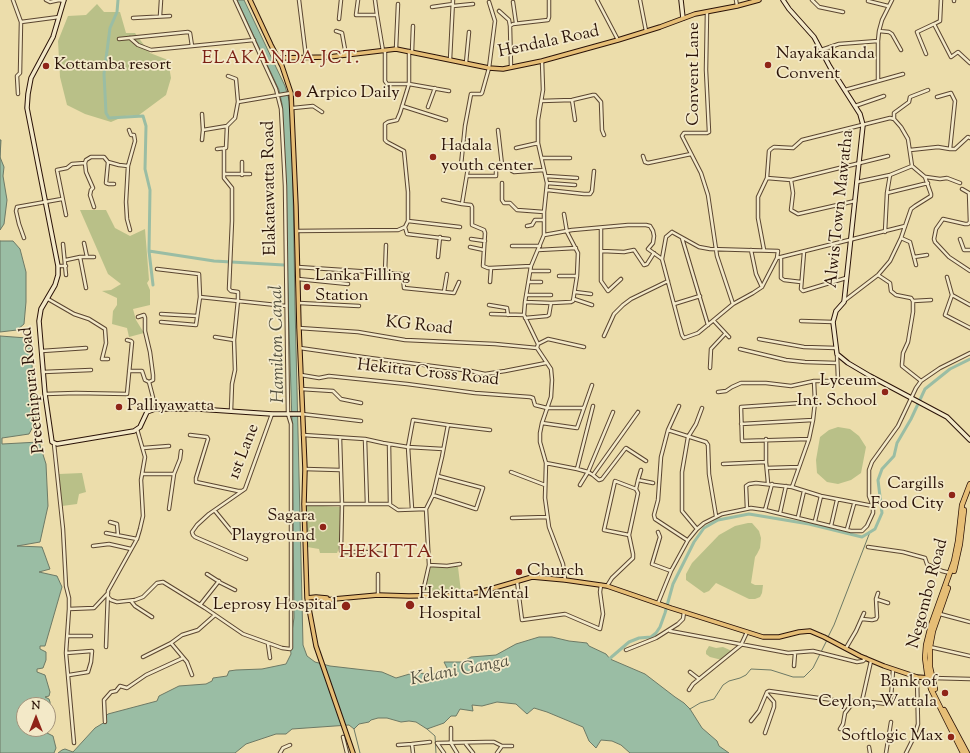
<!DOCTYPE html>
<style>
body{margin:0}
#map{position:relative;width:970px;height:753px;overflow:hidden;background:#ecddab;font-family:"Sorts Mill Goudy",serif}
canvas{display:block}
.north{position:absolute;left:16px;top:697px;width:40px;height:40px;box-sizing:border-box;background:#f3e9c8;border:1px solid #a3937b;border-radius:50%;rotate:0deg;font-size:11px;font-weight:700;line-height:16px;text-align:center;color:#2a1207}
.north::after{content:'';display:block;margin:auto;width:14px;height:18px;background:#8f2418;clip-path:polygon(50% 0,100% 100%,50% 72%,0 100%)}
</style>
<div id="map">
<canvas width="970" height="753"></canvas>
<div class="north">N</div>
</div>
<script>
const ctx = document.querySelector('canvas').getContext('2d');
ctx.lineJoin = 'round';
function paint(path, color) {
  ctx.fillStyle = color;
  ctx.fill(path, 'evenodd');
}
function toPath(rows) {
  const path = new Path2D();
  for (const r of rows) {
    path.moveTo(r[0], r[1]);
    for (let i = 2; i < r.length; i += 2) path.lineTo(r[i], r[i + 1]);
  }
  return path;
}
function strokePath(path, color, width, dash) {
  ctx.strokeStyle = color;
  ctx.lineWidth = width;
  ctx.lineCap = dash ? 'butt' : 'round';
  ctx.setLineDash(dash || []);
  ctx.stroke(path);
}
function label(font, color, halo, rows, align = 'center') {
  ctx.font = font + ' "Sorts Mill Goudy",serif';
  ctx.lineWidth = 3.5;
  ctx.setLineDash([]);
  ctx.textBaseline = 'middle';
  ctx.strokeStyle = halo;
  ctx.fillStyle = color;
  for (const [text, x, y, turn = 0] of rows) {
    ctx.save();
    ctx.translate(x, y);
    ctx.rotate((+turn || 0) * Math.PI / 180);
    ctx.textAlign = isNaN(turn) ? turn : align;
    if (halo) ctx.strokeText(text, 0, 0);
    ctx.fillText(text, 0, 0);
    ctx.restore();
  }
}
const green = toPath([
 [97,4,104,12,120,12,126,33,135,33,150,53,168,60,171,78,166,95,139,115,125,116,111,122,85,114,67,105,60,77,58,41,68,16,86,15],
 [80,210,106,210,115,228,130,236,145,229,149,280,147,283,150,290,150,305,133,309,136,320,144,333,129,337,127,328,112,324,113,311,117,305,117,298,102,291,111,290,121,284,108,274],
 [838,427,850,429,859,436,866,447,861,473,851,480,838,484,827,482,817,473,816,460,820,437,829,430],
 [82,473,86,492,79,494,77,504,62,506,59,474],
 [306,505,340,507,339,548,337,553,320,553,319,549,307,547],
 [748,523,752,523,759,531,761,538,760,548,757,554,755,557,751,583,755,585,763,585,762,593,760,597,755,599,749,599,716,583,709,591,704,593,686,580,686,574,692,563,719,535,735,526],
 [431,567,458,567,461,592,424,594],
 [709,646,716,648,723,647,732,651,722,660,710,657,706,654,706,651]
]);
const water = toPath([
 [237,0,244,0,285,86,290,103,292,130,295,305,303,645,307,656,315,662,330,666,382,672,396,678,413,673,439,674,448,670,444,662,462,662,471,657,496,655,516,644,539,637,552,637,569,641,587,643,589,646,606,654,610,659,645,674,675,697,684,703,690,709,702,728,717,741,719,746,729,753,630,753,621,745,612,741,601,740,596,748,589,741,583,727,547,712,534,708,527,714,516,704,497,702,482,706,472,705,473,711,460,709,456,716,451,716,444,723,427,729,416,722,409,721,401,722,387,718,378,718,371,720,369,722,359,724,354,729,349,725,292,729,286,734,276,734,246,744,235,753,58,753,62,750,65,749,73,752,95,728,105,722,105,717,108,714,157,701,159,696,179,686,206,684,212,681,213,678,227,676,229,671,236,670,262,669,286,664,291,654,290,645,294,618,292,423,282,104,279,90,237,0],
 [0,140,1,140,0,157,4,167,3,176,7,200,4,224,0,230,0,140],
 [0,241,13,241,20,249,26,272,26,302,24,324,17,330,0,332,0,241],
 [0,336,27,338,31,350,36,421,29,434,2,438,2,444,39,442,46,464,48,506,40,542,17,546,42,547,50,569,39,572,57,576,62,587,45,646,40,646,40,649,46,652,46,660,43,668,37,669,37,672,45,675,50,692,49,696,45,697,49,699,50,702,51,728,45,732,53,736,56,748,54,753,0,753,0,336],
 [24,705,48,705,48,729,24,729,24,705]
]);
const stream = toPath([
 [828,637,834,625,870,532],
 [690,709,700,703,714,699,723,685,729,681,740,678,746,675,751,669,771,670,793,677,804,677,813,668,827,640],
 [354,729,360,753],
 [427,729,435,736,436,753]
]);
const canal = toPath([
 [118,0,117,12,110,28,104,74,106,113,109,118,143,116,146,126,145,169,150,190,149,251,153,285],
 [149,251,214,261,284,265],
 [608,660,629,642,639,638,651,637,656,633,660,627,665,613,673,584,694,542,704,528,718,520,749,514,809,524,862,537,875,529,882,513,878,480,882,469,894,456,897,443,911,419,925,389,950,369,970,359]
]);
const street = toPath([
 [13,0,21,22,20,73,17,76,18,94],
 [46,0,50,2,59,0,64,1],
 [299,0,306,57],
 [358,0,356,15,377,15,383,51],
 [375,0,377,15],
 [597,0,618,40],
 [640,0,646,31],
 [736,0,737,6],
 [812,0,819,7,843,12],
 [941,0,940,21,934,24,951,57,958,52,970,63],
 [954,0,954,1],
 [868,1,888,6],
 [489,2,495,21,489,68,482,93,481,94,471,94,465,126,461,165,468,168,462,204,471,205,472,207,472,225,484,230,485,233,483,266,488,268,491,268,531,266],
 [513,2,516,23],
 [453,6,473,4],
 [432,7,453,4],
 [499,11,509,20,510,26],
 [707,12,706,70,709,132,707,133,684,133,682,136,701,173,708,195,717,256,733,304],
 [160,16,161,0],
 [133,18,170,16],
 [339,19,341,0],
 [21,22,59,17],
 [336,31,342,33,346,55],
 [879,31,889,32,892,34,901,50],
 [130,38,138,45,151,50,254,40],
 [119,39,188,32,190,33,192,46],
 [396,49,398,4],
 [385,50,385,81,387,84,409,84,449,91],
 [821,50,839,44,878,41],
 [412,52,413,26],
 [926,54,917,32,934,24],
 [450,60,453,0],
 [542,61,543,90,538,120,538,143,547,183,544,212,544,235,531,266,525,302,524,315,538,344,537,348,551,369,552,380,551,397,542,423,540,433,540,442,546,463,545,498,549,527,563,564,565,580],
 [466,63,469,32],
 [511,67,510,26,513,24,548,20,549,17,549,0],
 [228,76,236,79,238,102],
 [878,81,903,74],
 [845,90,878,81,878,41,879,31,882,20,892,0],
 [937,97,951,93,955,101,950,149],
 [572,100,575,120],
 [541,101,572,100,593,95,595,95,601,102,602,130,604,135],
 [402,106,446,120],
 [855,106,884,96],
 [428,107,435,88],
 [293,108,313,106,322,112],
 [202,114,203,130],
 [894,119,894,113,909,102,910,97,928,90],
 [129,130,131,135,134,135,135,141,128,166,126,202,127,219,130,230],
 [498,130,502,165,509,166,512,171,514,172,544,170],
 [202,140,203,130,227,126],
 [224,148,224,178,232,188,232,221,229,289,231,291,238,292,238,300,234,340,235,370,232,384,231,411],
 [516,148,538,143],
 [217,149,226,148,227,126,235,118,238,102,291,93],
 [910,150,938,147,950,149,955,149,968,137,970,138],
 [643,156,645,162,648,163,691,154],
 [542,158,570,158],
 [108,162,106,183,109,184,114,184],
 [224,174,250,174],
 [242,175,242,162],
 [467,176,496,176,496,169],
 [546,176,577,178],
 [926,177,940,179,947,178,960,183],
 [767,178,791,180,888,156],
 [791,180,793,193,791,210,798,214,855,201],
 [857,182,890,175,912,166],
 [502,183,502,200,504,203,510,203,517,210,544,212],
 [547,183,575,185],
 [962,189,969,193,970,222,968,224,965,224,943,219,936,229,934,239,935,242,949,257,970,271],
 [547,190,584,194,590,194,592,191,594,171],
 [887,193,928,183],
 [443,200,462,204],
 [94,207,90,195,91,190,93,188,86,172,85,163,86,160,91,157,104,157,108,162,119,165,128,166],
 [66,215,57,170,67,168,72,164,85,163],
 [408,221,460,227],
 [527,226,532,225,535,220,544,220],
 [405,227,407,234,449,239],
 [601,229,601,281,608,291,621,279],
 [297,231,398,230,405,227,408,221,408,192,404,151,387,142,385,140,385,124,388,122,397,120,400,113,409,84,409,51],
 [672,232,699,247,710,249,778,251,777,258,762,287,753,293,733,304,698,333,684,338,682,335,662,259,666,237,672,232],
 [885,232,887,193,890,175],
 [544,235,572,230,628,225,646,225,650,226,653,231,654,236,653,243,648,249,662,259],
 [24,238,19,224,16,211,17,207,62,199],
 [682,238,708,325],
 [901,238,910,242,916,265],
 [471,239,485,241],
 [960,239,964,250,970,250],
 [84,243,87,257],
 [63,244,66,275],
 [512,246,540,246],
 [470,247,484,250],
 [538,250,576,248],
 [751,250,756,274,762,287],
 [764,250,758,218,758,197,767,178,769,151,771,149,774,147,793,148,802,140,890,118,894,119,901,127,908,139,912,166,925,177,931,194,931,196,915,206,911,209,901,238,890,261,878,275,844,301],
 [602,251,624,252,634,250,644,265,647,264,654,253],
 [804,252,801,289,803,291,846,278],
 [80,257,86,288],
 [438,257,440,237],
 [914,257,927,255],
 [777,258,905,226],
 [781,258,781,278,784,280,801,282],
 [66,260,80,257,94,257],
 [58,266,66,266],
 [298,267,402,274,403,277,404,288,454,293,459,282],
 [157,269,199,274,200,297],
 [531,271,549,271],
 [385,273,386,245],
 [878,275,890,283,891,291,896,295,911,298,913,301,931,300],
 [559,276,577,276],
 [947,277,952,295,970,305],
 [298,279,348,284],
 [490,282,491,268],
 [529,282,541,282],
 [444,292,447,274],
 [575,292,591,294],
 [527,295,551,295],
 [952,295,945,315,970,328],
 [48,299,74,314,89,319,105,329,106,343,102,359,108,359],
 [574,299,592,305],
 [913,301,913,312,908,342,903,353,902,364,902,366,921,381],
 [525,302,551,303,571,302,573,301,577,276,578,253,567,232,564,214],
 [299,303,359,306],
 [674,304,700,296],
 [489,305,507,308,508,315],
 [161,314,197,316],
 [491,314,524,315],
 [138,317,144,315,145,318,145,331,150,352,153,375,153,380,149,382,156,409],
 [525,318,547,316,549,315,551,303],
 [714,321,729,337],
 [801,321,833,322],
 [161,322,196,325,200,297,286,306],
 [299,328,358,332,405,340,495,344,537,348],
 [604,336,614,314,623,305,631,299,668,281],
 [215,337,234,340],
 [759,339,804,347,836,348],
 [538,344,548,339,584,347],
 [300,348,370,358,471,371,485,374,505,371,546,363],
 [740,349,786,360,805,362,837,363],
 [42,351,86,348],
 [710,368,711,349,725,334],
 [129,371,142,371,145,380,149,382],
 [43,372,91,370],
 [301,375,319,378,329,376,407,384,475,393,530,397,533,398,535,405,547,408,583,408],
 [814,381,837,381,838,379,837,355],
 [301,389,333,391,341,399,361,403],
 [718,392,726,391,732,387,741,383,766,383,791,386,814,381,815,402],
 [45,394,76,393,127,394,132,342,131,341,127,340],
 [679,406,668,430,661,457,658,500,654,515,655,519,687,540],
 [302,414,361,421],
 [542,423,577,428,592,385],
 [741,424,813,420],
 [668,430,706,442,708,445,709,474,716,516],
 [190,435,207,437,208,439,196,478,196,482,238,491,242,491],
 [303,435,365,439,383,443,408,447,443,449],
 [340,438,342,504,341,551,344,552,366,552,383,554],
 [365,439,367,504],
 [766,439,766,462,768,483],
 [54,444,63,529,66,586,69,598,69,609,66,653,74,743],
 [389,444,390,504],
 [143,448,169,446],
 [546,463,577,469,588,472,593,475,638,412],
 [723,464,766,462],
 [767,468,799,467],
 [305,469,340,470],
 [577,469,593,406],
 [511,472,545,485],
 [142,474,174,474],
 [593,475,599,480,602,479,625,449,626,448,646,461],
 [638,480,641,470],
 [580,485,588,472,613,412],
 [792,487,809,439,813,420,815,402,741,407,742,441,809,439],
 [636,489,638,480,653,483],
 [433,495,476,509,483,488,438,476],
 [304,504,389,504,398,510,426,509,433,495,442,457,448,425,490,430],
 [169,509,174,474,180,459,181,451],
 [412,509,408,447,413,420,448,425],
 [747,509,746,486,749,484,756,483,792,487,821,496,873,506],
 [765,510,772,484],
 [215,511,233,533],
 [780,513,786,486],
 [798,517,804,491],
 [512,518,547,517],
 [815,521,821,496],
 [110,522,117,524,118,535],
 [831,526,837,500],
 [697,529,682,511,682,472,688,437,696,424,702,408],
 [847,529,854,504],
 [658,532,660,537,652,564,671,571],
 [106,533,137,539],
 [93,546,109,544,131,549],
 [868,547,903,552,925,558,927,564,942,571,950,573],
 [246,559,195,537,193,535,192,532,197,525,209,514,245,489,272,414],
 [429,565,447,566,460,564],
 [207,574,221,583,235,590],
 [378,574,378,595],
 [517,581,522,620,565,614,600,629,603,614,600,592,601,585],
 [607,586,612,578,633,558,633,554,629,535,638,493,636,489,615,481,604,530,629,535],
 [422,596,429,565,426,509],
 [108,597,111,600,117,602,135,600,143,597,157,583,163,582,205,608,243,634,282,648,290,649,291,648,291,424,288,414,285,186,281,109,276,89,235,0],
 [876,599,888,603],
 [131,601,135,606,152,617],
 [658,603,671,571,688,540,697,529,704,523,722,514,751,508,765,510,851,531,862,531,867,526,873,513,873,506,869,496,869,470,872,462,898,426,916,388,921,381,940,368,970,353],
 [200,605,219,581],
 [69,609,94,608,108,593],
 [940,614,970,622],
 [862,619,872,620,876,619,877,617,876,599,878,593],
 [670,631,788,653,813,651,857,662,863,661,866,658],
 [68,636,91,636],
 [171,643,187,662,192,675],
 [268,644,270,658],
 [106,647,108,591,137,539,140,529,143,516,141,480,145,457,137,429],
 [930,647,970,656],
 [846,648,856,631,864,613],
 [626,650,656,638,678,624,683,619,684,612],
 [66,653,92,651,91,662,88,672,69,675],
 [143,657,171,643,182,635,198,630,215,615],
 [794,666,795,653],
 [690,672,699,679],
 [933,678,970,679],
 [689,690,693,684,741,645,747,632],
 [862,701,871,661],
 [751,721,759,711,767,692,769,691,840,701,862,701,887,704,890,702,891,698,893,670],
 [105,722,104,700,111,692,116,691,120,686,127,688,146,675,183,658],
 [451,728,451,743,457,753],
 [840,729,843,724,845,713,852,704,857,702],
 [765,733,774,707,774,702,767,694],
 [343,737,347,753],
 [437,743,486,742,494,742,502,746,512,746],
 [437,743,444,753],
 [466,744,473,753],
 [398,745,412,744],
 [869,747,870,753],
 [280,753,283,748,290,745],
 [413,753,412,744,430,742],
 [497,753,502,746],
 [886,753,891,722],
 [906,753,914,737,918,724,917,677]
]);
const secondary = toPath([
 [64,0,53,37,31,78,28,94,27,108,58,266,58,275,55,285,41,309,39,321,45,394,52,442,57,444,134,431,140,427,147,412,155,409,198,409,272,414,302,414],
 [681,0,683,18],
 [783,0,789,9,814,37,830,67,860,114,863,125,844,302,836,311,833,322,837,354,848,363,870,376,947,417,970,440]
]);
const primary = toPath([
 [250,0,271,45,282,66,291,93,296,206,299,328,305,469,304,504,307,598,316,646,353,753],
 [278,58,329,57,396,49,489,68,503,69,542,61,618,40,660,27,695,14,737,6,759,0],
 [307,598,316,597,327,598],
 [308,603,334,599,378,595,409,596,459,595,480,592,532,577,565,580,607,586,671,608,763,637,779,637,799,632,810,631,824,637,860,656,884,666,917,677,930,678]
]);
const highway = toPath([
 [954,571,960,544,964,510],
 [935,689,930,667,930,647,933,631,948,588],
 [944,710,967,753],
 [963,753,931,689,927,673,925,658,926,645,931,625,954,561,958,541,962,505,970,484]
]);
const markers = [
 [768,65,4,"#8f2418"],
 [46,66,4,"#8f2418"],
 [298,94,4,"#8f2418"],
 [433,157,4,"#8f2418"],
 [307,287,4,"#8f2418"],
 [885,392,4,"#8f2418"],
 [119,407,4,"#8f2418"],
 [952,495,4,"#8f2418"],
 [323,527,4,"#8f2418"],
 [519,572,4,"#8f2418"],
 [410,605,5,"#8f2418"],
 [346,606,5,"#8f2418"],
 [945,693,4,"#8f2418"],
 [951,737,4,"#8f2418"]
];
const streetNames = [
 ["Hendala Road",549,43,-12],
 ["Convent Lane",695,74,-90],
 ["Elakatawatta Road",271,188,-91],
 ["Alwis Town Mawatha",841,209,-84],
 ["KG Road",419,327,6],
 ["Hekitta Cross Road",428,374,6],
 ["Preethipura Road",34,390,-96],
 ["1st Lane",245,452,-69],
 ["Negombo Road",929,594,-75]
];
const poiNames = [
 ["Nayakakanda",776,55],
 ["Convent",776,75],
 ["Kottamba resort",54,66],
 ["Arpico Daily",306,94],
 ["Hadala",441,147],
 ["youth center",441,167],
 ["Lanka Filling",315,277],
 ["Station",315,297],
 ["Lyceum",877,382,"right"],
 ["Int. School",877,402,"right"],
 ["Palliyawatta",127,407],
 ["Cargills",944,485,"right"],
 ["Food City",944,505,"right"],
 ["Sagara",315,517,"right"],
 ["Playground",315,537,"right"],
 ["Church",527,572],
 ["Hekitta Mental",419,595],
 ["Hospital",419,615],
 ["Leprosy Hospital",337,606,"right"],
 ["Bank of",937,683,"right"],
 ["Ceylon, Wattala",937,703,"right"],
 ["Softlogic Max",943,737,"right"]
];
const neighbourhoodNames = [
 ["ELAKANDA JCT.",281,60]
];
const waterNames = [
 ["Hamilton Canal",279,344,-91],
 ["Kelani Ganga",460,672,-11]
];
const quarterNames = [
 ["HEKITTA",386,554]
];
paint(green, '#b9c088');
paint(water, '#9abda4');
strokePath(water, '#6d7965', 1);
strokePath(stream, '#6d7965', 1);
strokePath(canal, '#9abda4', 3);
strokePath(street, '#5a4530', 4.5);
strokePath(secondary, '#2a1207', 5.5);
strokePath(primary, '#2a1207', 5.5);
strokePath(highway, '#2a1207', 6);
strokePath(street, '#f3e9c8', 2.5);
strokePath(secondary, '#f3e9c8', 3.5);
strokePath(primary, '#e6be76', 3.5);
strokePath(highway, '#e6be76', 4.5);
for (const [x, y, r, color] of markers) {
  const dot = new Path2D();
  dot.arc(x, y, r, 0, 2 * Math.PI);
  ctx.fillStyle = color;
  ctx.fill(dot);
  strokePath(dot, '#f3e9c8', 1.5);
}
label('17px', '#2a1207', '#f3e9c8', streetNames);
label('17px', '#2a1207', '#f3e9c8', poiNames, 'left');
ctx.letterSpacing = '1px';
label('18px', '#7a1f14', '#f3e9c8', neighbourhoodNames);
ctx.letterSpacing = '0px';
label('italic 18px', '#514e3e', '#f3e9c8', waterNames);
ctx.letterSpacing = '1px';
label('19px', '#7a1f14', '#f3e9c8', quarterNames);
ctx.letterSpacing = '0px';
</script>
